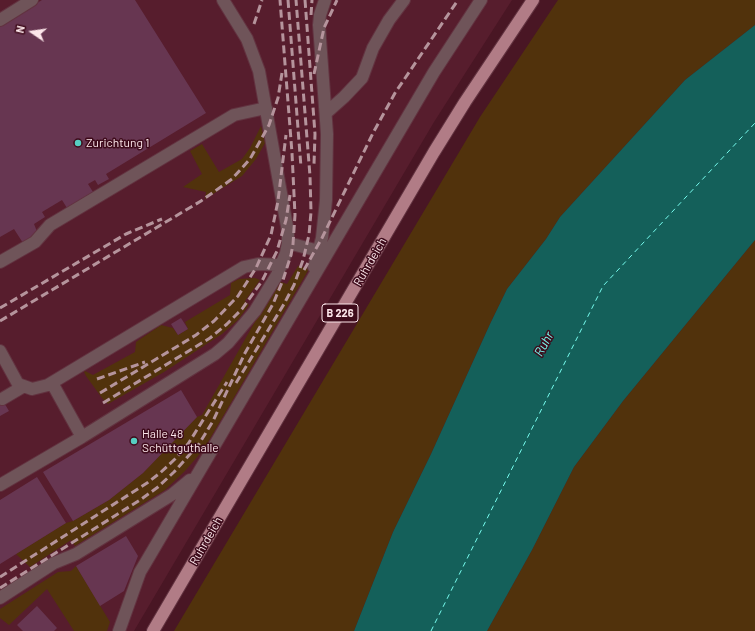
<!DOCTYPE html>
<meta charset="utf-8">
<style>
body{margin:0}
#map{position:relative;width:755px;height:631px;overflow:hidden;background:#491624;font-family:Barlow,sans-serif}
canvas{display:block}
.north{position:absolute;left:12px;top:12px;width:40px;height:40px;-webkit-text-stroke:3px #3e0b1b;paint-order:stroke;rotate:283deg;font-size:11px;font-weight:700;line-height:16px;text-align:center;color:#fce6ea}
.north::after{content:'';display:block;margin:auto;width:14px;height:18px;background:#fce6ea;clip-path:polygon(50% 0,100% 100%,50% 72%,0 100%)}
</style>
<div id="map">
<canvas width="755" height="631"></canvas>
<div class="north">N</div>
</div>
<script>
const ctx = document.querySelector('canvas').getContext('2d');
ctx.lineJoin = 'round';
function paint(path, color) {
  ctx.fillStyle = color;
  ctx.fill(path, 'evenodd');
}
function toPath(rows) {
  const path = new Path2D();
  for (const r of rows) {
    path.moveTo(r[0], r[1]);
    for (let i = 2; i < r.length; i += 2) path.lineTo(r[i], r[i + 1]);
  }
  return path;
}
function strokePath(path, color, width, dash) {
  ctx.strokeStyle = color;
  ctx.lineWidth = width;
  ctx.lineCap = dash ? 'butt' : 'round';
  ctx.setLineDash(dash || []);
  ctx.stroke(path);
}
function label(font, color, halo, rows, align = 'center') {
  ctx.font = font + ' Barlow,sans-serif';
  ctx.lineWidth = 3;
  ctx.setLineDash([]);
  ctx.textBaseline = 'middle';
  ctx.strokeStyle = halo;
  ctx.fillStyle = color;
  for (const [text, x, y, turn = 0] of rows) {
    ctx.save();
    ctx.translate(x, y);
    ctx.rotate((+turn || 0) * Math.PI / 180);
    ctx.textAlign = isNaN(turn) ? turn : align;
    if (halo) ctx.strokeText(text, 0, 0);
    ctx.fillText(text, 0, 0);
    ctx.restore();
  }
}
const built = toPath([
 [0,0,512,0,434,122,134,631,0,631]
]);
const green = toPath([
 [558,0,755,0,755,25,685,80,560,217,546,239,507,289,490,324,431,454,393,532,354,631,174,631,480,117],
 [261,126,265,143,256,159,242,176,205,199,206,192,183,187,202,174,190,151,202,144,219,172,242,159,250,148],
 [755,240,755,631,487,631,532,550,574,467,623,401],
 [298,266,309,269,204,449,185,471,165,490,75,546,71,540,30,567,16,554,66,523,73,521,109,500,143,473,197,417,202,415,277,283,281,282,287,284],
 [255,278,260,280,245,301,249,305,238,320,222,334,164,372,108,404,102,398,86,376,84,372,85,371,93,375,135,352,136,342,161,325,173,328,178,335,188,329,185,322,230,295,231,283,239,279],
 [76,566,110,622,107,631,74,631,47,589,9,625,0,618,0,609,58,572,71,571]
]);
const water = toPath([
 [755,25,755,240,623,401,574,467,532,550,487,631,354,631,393,532,431,454,490,324,507,289,546,239,560,217,685,80]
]);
const ferry = toPath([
 [431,631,603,286,755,123]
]);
const building = toPath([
 [42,0,135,0,206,113,106,174,109,179,98,185,95,180,88,184,93,192,67,208,62,200,42,212,45,217,34,224,38,234,23,243,14,229,0,237,0,25],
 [181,318,188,329,178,335,171,324],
 [181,390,197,417,143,473,109,500,73,521,43,472],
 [0,396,9,411,0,416],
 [37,477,66,523,0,564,0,500],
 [126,536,138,556,124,591,100,606,76,566],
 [37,606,57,628,54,631,23,631,17,625]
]);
const minor = toPath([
 [0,20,32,0],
 [326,113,344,97,362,78,373,48,389,20,404,0],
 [288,243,319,251],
 [0,262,35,242,50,225,234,115,266,108],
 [314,267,322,238,326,200,327,134,319,25,320,15,325,0],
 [0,351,18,384,32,389,48,385,244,267,258,264,282,265],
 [52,383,82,437],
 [2,399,24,386],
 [0,485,82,437,215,354,228,343,255,311,277,275,286,253,288,243,288,232,259,71,247,39,223,0],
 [0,598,54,563,76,554,173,494,190,480],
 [119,631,140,572,146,562,434,72,481,0]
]);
const major = toPath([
 [153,631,434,152,465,102,533,0]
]);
const rail = toPath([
 [288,0,301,167],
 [305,0,315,134,314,164],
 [311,15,312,0],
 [254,24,262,0],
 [314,74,324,28,337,0],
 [304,270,322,238,373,133,395,93,458,0],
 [0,308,126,234,162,219],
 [0,321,201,201,232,179,250,159,269,125,278,98,282,73],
 [97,379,145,362],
 [236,383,284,304,294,285,303,260,309,235,311,212,310,176,296,0],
 [100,393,196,335,214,321,238,296,256,268,271,235,278,201,286,135],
 [103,403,210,338,227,324,242,309,262,281,277,251,286,220,290,195],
 [0,577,147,483,160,473,175,459,188,444,227,382],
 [0,588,140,500,158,487,174,472,199,444,213,421,245,353,273,304,283,280,291,255,293,244,295,215,292,153,280,0]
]);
const markers = [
 [78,143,4,"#56cec2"],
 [134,441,4,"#56cec2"]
];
const shields = [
 [340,313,36]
];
const shieldNames = [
 ["B 226",340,313]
];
const poiNames = [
 ["Zurichtung 1",86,143],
 ["Halle 48",142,434],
 ["Schüttguthalle",142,448]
];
const streetNames = [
 ["Ruhrdeich",370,262,-60],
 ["Ruhrdeich",206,541,-60]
];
const waterNames = [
 ["Ruhr",544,344,-61]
];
paint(built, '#571d2d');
paint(green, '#51320c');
paint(water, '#14605a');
strokePath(ferry, '#77fcef', 1, [5, 4]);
paint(building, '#673651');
strokePath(minor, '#623340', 14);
strokePath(major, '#623340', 14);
strokePath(minor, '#6f5459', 12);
strokePath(major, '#b17c86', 12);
strokePath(rail, '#b5949c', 3, [8, 4]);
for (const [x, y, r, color] of markers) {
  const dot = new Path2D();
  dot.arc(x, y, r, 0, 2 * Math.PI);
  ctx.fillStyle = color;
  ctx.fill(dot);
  strokePath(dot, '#3e0b1b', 1.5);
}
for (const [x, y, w] of shields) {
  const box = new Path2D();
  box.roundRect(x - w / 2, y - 9, w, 18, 3);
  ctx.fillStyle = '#3e0b1b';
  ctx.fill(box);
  strokePath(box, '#fce6ea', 1);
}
label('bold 11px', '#fce6ea', null, shieldNames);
label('12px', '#fce6ea', '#3e0b1b', poiNames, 'left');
label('12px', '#fce6ea', '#3e0b1b', streetNames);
label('italic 13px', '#77fcef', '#3e0b1b', waterNames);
</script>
